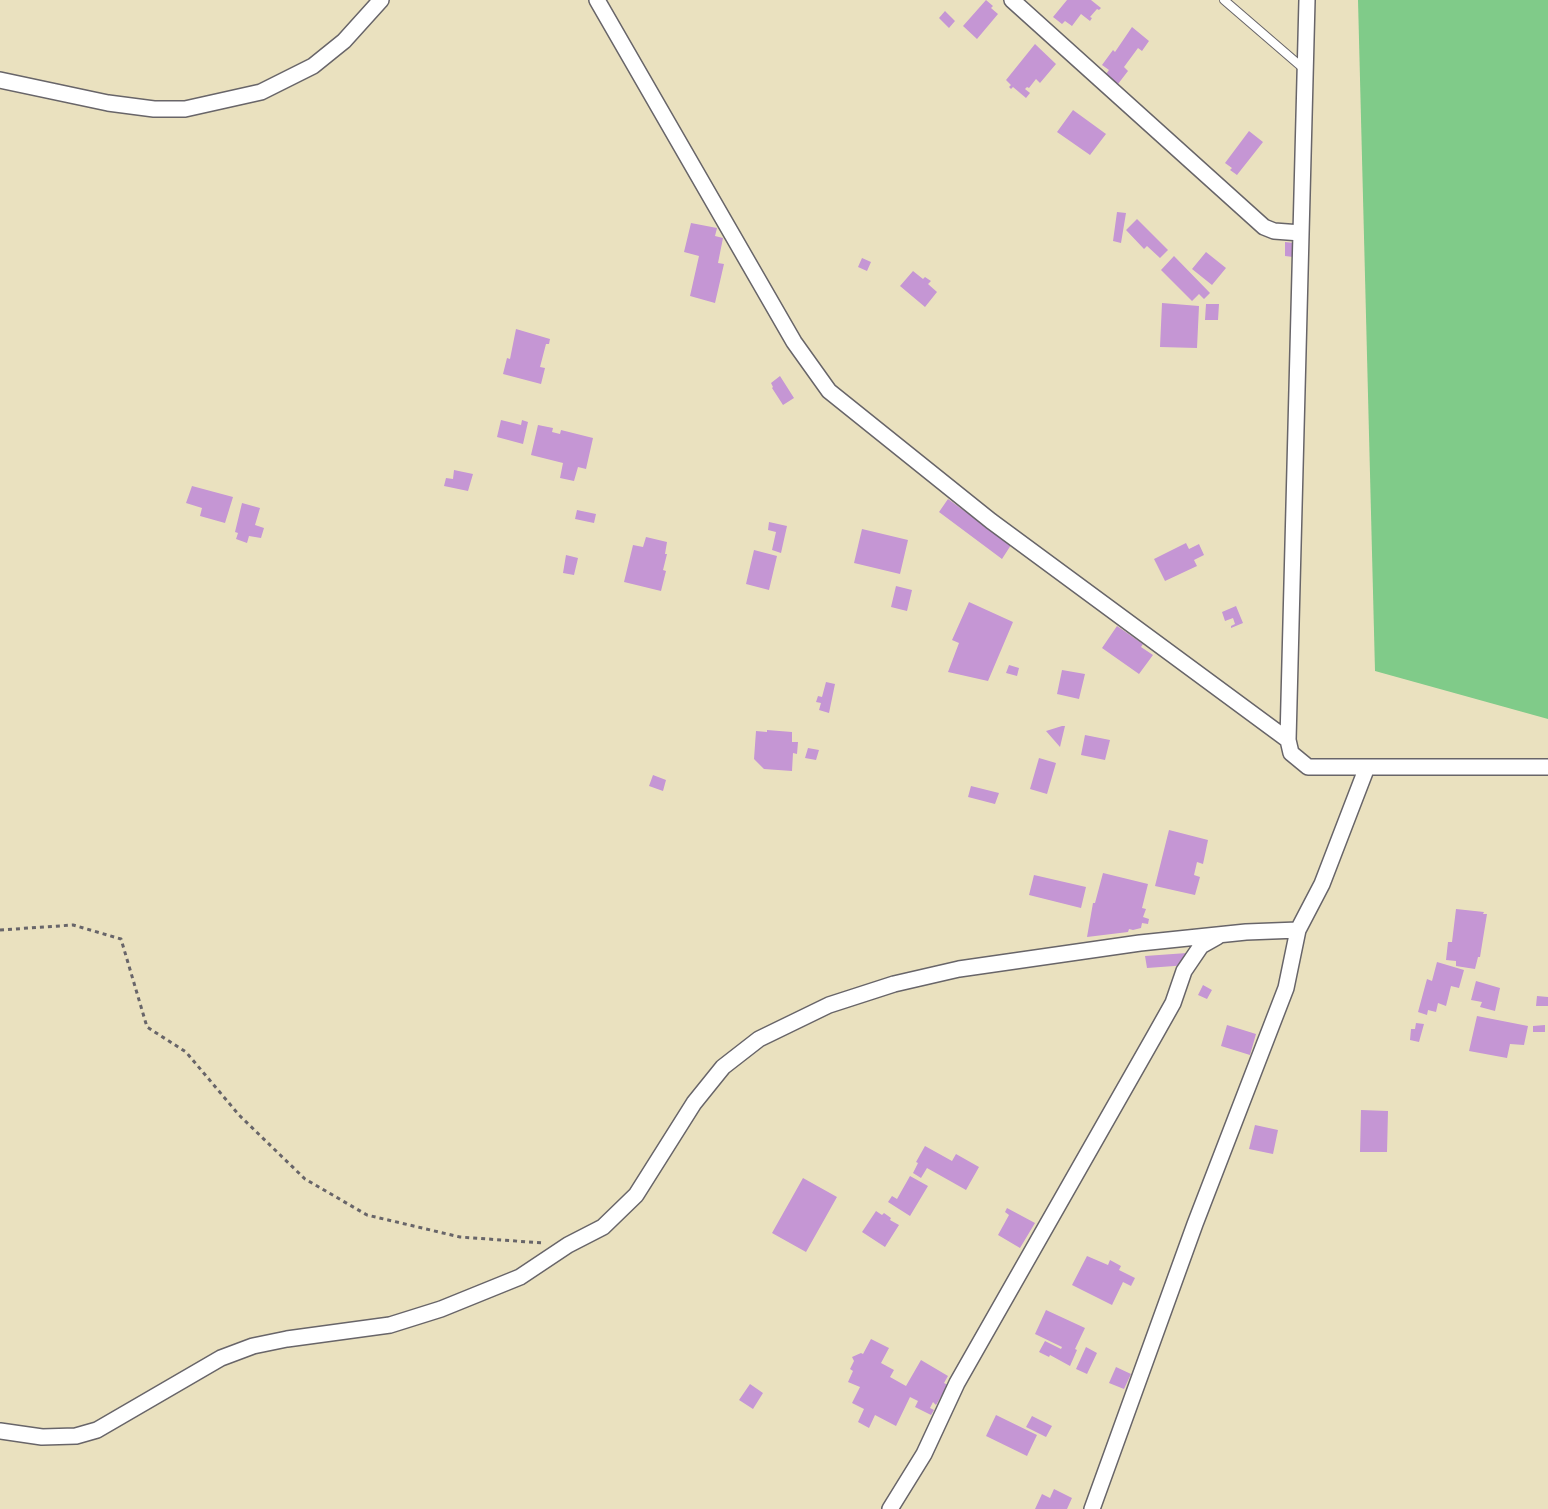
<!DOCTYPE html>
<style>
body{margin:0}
canvas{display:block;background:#eae1bf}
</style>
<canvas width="1548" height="1509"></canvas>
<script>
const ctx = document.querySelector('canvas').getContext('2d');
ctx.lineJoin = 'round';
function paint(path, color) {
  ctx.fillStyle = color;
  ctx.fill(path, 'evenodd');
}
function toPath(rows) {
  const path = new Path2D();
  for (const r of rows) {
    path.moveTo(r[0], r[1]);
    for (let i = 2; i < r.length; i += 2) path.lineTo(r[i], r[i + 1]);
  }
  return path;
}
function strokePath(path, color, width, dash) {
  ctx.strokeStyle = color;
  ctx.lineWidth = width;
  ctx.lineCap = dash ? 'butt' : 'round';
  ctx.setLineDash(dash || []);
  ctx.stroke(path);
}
const green = toPath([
 [1358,0,1548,0,1548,719,1375,671]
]);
const building = toPath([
 [986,0,993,6,991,8,998,14,977,39,963,26],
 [1067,0,1091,0,1101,8,1099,10,1097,9,1090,17,1092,18,1090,21,1081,14,1072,26,1065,21,1062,24,1053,17],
 [945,11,955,21,949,28,939,18],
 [1132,27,1149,41,1142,51,1138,48,1124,67,1128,71,1118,84,1106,74,1109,70,1102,65,1113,50,1115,52],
 [1035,44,1056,64,1040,83,1036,79,1029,88,1027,87,1025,89,1030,93,1026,98,1013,87,1011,89,1009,87,1011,85,1006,80],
 [1073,110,1106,134,1090,155,1057,132],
 [1249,131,1263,142,1237,175,1230,170,1232,168,1225,163],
 [1117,212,1126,213,1121,243,1113,241],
 [1137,219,1168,250,1160,258,1147,246,1144,249,1126,230],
 [691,223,717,228,715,236,723,238,718,263,724,264,715,303,690,296,699,256,684,252],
 [1285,242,1294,243,1293,257,1285,256],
 [1206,252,1226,268,1212,285,1192,269],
 [1174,256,1210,293,1204,299,1199,294,1192,301,1161,270],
 [862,258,871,262,867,271,858,267],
 [913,271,923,279,925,277,931,281,928,284,937,292,925,307,900,286],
 [1162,303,1199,306,1197,348,1160,347],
 [1206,304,1219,304,1218,320,1205,320],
 [516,329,550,339,549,344,546,344,540,367,545,368,541,384,503,374,507,358,510,359],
 [780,376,794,398,783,405,772,388,773,387,771,383],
 [501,420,521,425,522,420,528,422,523,444,497,437],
 [538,425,553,428,552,432,560,434,561,430,593,438,586,469,578,467,574,481,560,478,563,463,531,455],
 [454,470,473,474,468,491,444,486,446,478,453,479],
 [192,486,233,497,225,523,200,516,202,508,186,503],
 [948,499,1011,545,1002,559,939,512],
 [242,503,260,508,255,525,264,528,261,538,249,536,247,543,236,539,238,533,235,532],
 [577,510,596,514,594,523,575,519],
 [769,522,787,526,781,553,772,550,776,532,768,530],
 [862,529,908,540,900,574,854,563],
 [646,537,667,542,665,554,667,554,663,570,666,571,661,591,624,582,633,545,643,547],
 [1186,543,1189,549,1199,544,1204,555,1194,560,1197,566,1165,581,1154,559],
 [754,550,777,556,769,590,746,584],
 [566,555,578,558,574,575,563,573],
 [896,586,912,590,907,611,891,607],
 [969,602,1013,622,988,681,948,672,959,643,952,640],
 [1236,606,1243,623,1231,628,1231,626,1235,624,1233,618,1225,621,1222,612],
 [1117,626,1143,644,1141,647,1153,655,1139,674,1102,648],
 [1009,665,1019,668,1017,676,1006,673],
 [1062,670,1085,674,1079,699,1057,694],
 [826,682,835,684,829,713,819,710,821,703,816,702,818,696,822,697],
 [1062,726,1065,726,1060,747,1046,731],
 [767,730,792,732,792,742,798,742,797,754,793,753,792,771,764,769,754,759,756,731,767,732],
 [1085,735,1110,740,1105,760,1081,755],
 [808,748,819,750,816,760,805,758],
 [1039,758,1056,763,1047,794,1030,789],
 [653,775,666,780,663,791,649,786],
 [971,786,999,793,995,804,968,797],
 [1169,830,1208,840,1203,864,1197,862,1194,875,1200,877,1195,895,1155,886],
 [1103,873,1148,884,1142,908,1146,909,1143,917,1149,919,1148,924,1142,923,1141,928,1133,930,1129,929,1128,932,1087,937,1093,903,1095,903],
 [1034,875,1086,887,1081,908,1029,895],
 [1456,909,1484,912,1483,914,1487,914,1480,957,1478,957,1475,969,1456,966,1456,961,1446,960,1448,942,1452,942],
 [1187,953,1188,965,1147,968,1145,956],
 [1437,962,1464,970,1459,988,1451,986,1446,1006,1438,1003,1436,1012,1428,1010,1427,1015,1418,1012,1427,979,1432,981],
 [1476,981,1500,988,1495,1011,1480,1007,1482,1002,1471,1000],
 [1203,985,1212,990,1207,999,1198,995],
 [1537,996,1548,997,1548,1006,1536,1006],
 [1477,1016,1528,1026,1524,1045,1510,1044,1507,1058,1469,1051],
 [1416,1023,1424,1024,1419,1042,1410,1040,1411,1029,1415,1029],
 [1227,1025,1256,1034,1250,1055,1221,1046],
 [1545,1025,1545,1032,1533,1032,1533,1026],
 [1361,1110,1388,1111,1387,1152,1360,1152],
 [1255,1125,1278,1130,1273,1154,1249,1149],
 [925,1146,952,1161,956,1154,979,1167,966,1190,927,1168,921,1178,913,1173,918,1163,916,1162],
 [910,1176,928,1186,910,1216,888,1202,892,1196,897,1199],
 [803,1178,837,1197,806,1252,772,1233],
 [1007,1208,1035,1223,1020,1248,998,1235,1009,1215,1005,1212],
 [876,1211,882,1215,884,1213,891,1218,890,1220,899,1225,885,1247,862,1232],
 [1087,1256,1108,1265,1110,1260,1121,1266,1119,1270,1135,1278,1131,1286,1123,1282,1112,1305,1072,1285],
 [1046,1310,1085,1328,1075,1349,1077,1350,1070,1366,1050,1355,1049,1357,1039,1352,1045,1341,1061,1349,1062,1347,1035,1334],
 [871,1339,889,1348,881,1363,894,1370,890,1377,906,1386,921,1360,948,1376,944,1383,948,1385,936,1405,933,1402,930,1408,934,1410,931,1415,915,1407,918,1401,910,1397,896,1426,875,1415,869,1428,858,1422,864,1409,852,1403,860,1387,848,1382,853,1371,850,1369,854,1361,852,1357,861,1353,863,1354],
 [1086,1347,1097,1353,1087,1374,1076,1369],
 [1116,1367,1131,1374,1124,1389,1109,1383],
 [750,1384,763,1393,753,1409,739,1400],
 [996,1415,1037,1435,1027,1456,986,1436],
 [1032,1416,1052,1426,1046,1437,1026,1427],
 [1054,1489,1072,1498,1067,1509,1035,1509,1042,1494,1050,1498]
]);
const path = toPath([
 [0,930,73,925,121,939,147,1027,186,1052,239,1115,305,1179,367,1215,460,1237,543,1243]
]);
const lane = toPath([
 [1224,0,1304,69]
]);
const street = toPath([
 [597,0,794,342,829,391,991,521,1288,740],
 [1012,0,1264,227,1274,231,1301,233],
 [1307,0,1288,740,1291,753,1308,767,1548,767],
 [0,80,108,103,154,109,185,109,261,92,313,66,344,41,381,0],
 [0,1431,42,1437,76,1436,97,1430,221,1358,253,1346,287,1339,390,1325,441,1309,520,1277,568,1245,603,1227,636,1195,694,1103,723,1067,759,1039,829,1005,894,984,959,969,1140,943,1246,932,1298,930],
 [890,1509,924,1454,957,1383,1155,1035,1173,1003,1184,971,1201,946,1217,937],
 [1092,1509,1195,1224,1286,988,1298,930,1322,884,1367,767]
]);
paint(green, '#80cb89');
paint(building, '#c596d4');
strokePath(lane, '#686569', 10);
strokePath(street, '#686569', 18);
strokePath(path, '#686569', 3, [4, 4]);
strokePath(lane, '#fff', 8);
strokePath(street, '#fff', 15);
</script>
